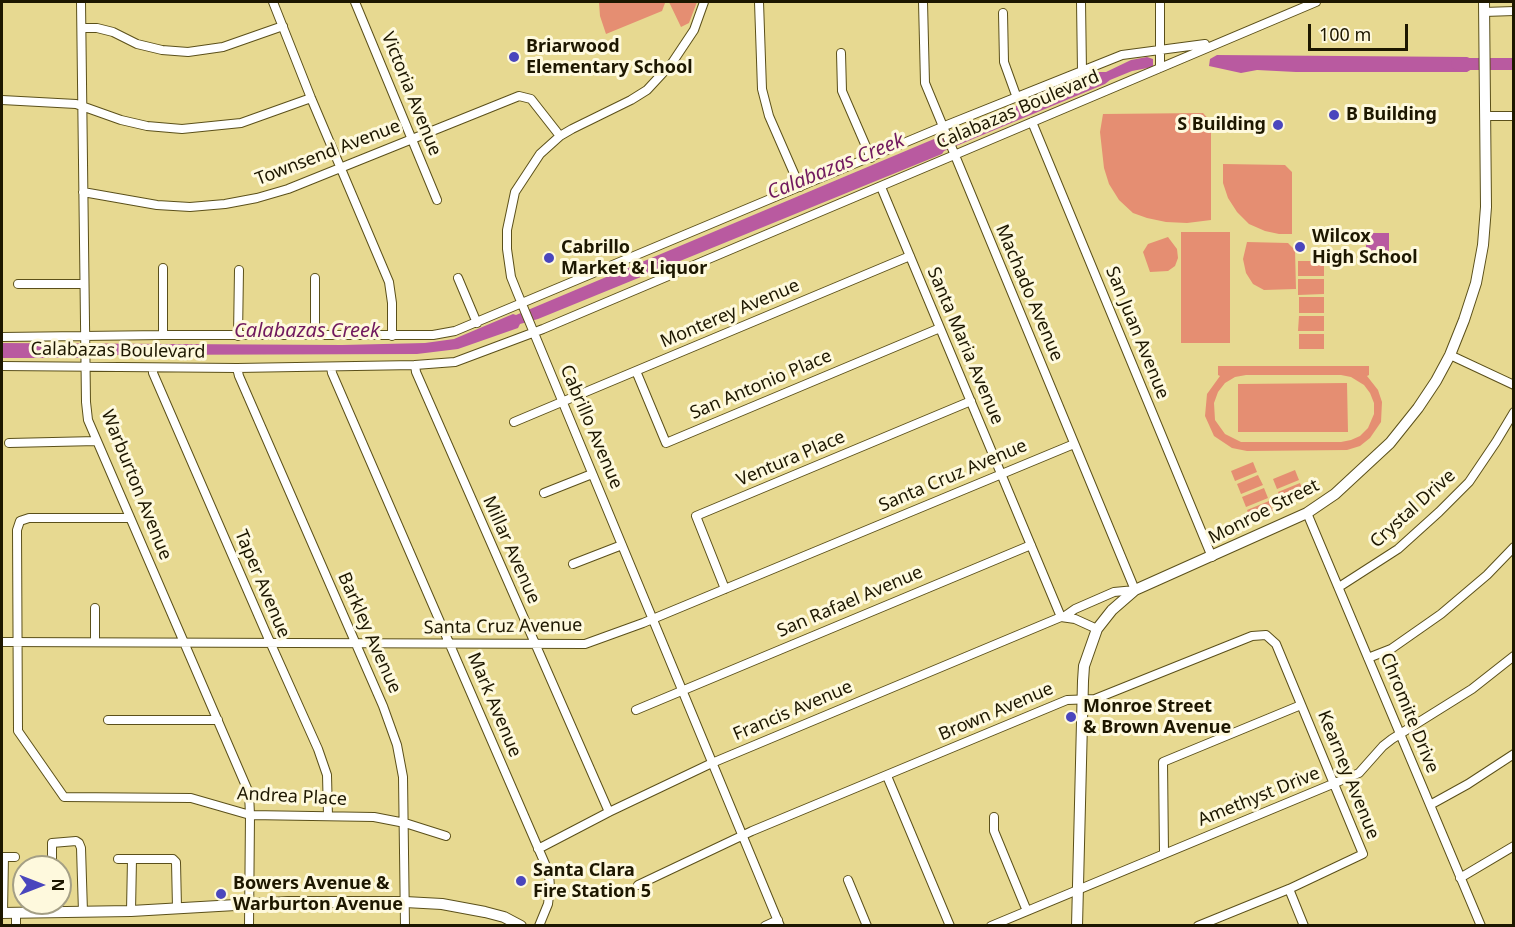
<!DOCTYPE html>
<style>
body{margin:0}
#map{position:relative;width:1515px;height:927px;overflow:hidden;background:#e7d991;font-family:"Noto Sans",sans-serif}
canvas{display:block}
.frame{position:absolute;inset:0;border:3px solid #1d1700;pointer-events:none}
.north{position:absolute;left:12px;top:855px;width:60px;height:60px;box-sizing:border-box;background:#fef9dd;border:2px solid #a49f85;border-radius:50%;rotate:90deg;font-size:16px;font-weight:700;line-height:24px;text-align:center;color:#1d1700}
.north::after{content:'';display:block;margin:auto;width:21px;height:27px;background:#4a46bd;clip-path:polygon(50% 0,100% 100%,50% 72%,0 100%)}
.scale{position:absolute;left:1308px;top:24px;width:100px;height:27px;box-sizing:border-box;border:3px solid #1d1700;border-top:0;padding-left:8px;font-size:18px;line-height:21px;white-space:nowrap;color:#1d1700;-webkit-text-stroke:4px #fef9dd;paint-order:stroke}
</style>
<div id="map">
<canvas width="1515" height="927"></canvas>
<div class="frame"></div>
<div class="north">N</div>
<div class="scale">100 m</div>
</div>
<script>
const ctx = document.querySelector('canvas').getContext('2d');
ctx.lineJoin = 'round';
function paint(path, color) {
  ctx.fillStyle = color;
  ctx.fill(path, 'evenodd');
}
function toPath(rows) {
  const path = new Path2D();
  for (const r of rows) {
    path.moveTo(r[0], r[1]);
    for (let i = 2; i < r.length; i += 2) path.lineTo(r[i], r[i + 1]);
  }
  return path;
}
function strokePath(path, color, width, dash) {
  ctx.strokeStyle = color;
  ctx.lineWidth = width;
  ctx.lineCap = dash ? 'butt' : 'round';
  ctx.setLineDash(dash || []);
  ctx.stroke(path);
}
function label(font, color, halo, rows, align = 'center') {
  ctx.font = font + ' "Noto Sans",sans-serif';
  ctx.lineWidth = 6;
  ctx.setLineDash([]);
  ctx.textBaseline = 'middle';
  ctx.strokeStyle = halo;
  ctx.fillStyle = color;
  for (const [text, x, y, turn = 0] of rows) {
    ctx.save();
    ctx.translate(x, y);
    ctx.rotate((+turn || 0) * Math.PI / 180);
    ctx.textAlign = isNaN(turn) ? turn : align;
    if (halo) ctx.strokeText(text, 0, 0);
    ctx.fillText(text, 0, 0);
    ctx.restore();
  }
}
const green = toPath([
 [669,2,697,2,689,23,681,27],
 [599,3,664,2,665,3,662,11,606,34,600,16],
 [1203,113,1211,122,1211,220,1187,223,1166,222,1147,218,1133,213,1119,200,1109,184,1104,168,1100,132,1103,114],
 [1223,164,1285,165,1292,172,1292,234,1279,234,1265,231,1249,224,1237,212,1228,198,1223,183],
 [1181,232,1230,232,1230,343,1181,343],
 [1168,237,1177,249,1178,258,1175,266,1168,271,1150,272,1143,252,1148,244],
 [1247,242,1288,243,1295,250,1296,289,1264,290,1253,284,1246,273,1243,259],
 [1298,261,1324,261,1324,276,1298,276],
 [1298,279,1324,279,1324,294,1298,295],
 [1299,297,1324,297,1324,313,1299,313],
 [1299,316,1324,316,1324,331,1298,331],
 [1299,334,1324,334,1324,349,1299,349],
 [1218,366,1369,366,1369,375,1367,376,1378,390,1382,402,1381,422,1370,438,1360,446,1347,450,1247,451,1232,448,1214,436,1205,416,1207,394,1220,376,1218,375],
 [1341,375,1351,377,1364,385,1370,393,1374,403,1374,414,1368,428,1360,436,1351,440,1341,442,1241,442,1225,434,1215,420,1214,403,1218,392,1225,383,1235,377,1246,375],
 [1347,383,1348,432,1238,432,1238,384],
 [1253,462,1257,472,1235,481,1231,471],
 [1295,470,1299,480,1277,489,1273,479],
 [1258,475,1263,485,1241,494,1237,484],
 [1300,483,1305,494,1283,503,1278,492],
 [1264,488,1268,498,1246,507,1242,497],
 [1269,501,1273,511,1251,520,1247,510]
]);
const water = toPath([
 [1217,55,1467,57,1472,59,1472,69,1467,72,1296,72,1257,70,1241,73,1209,66,1210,59],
 [1147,57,1153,59,1153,67,1132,71,1110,80,1105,84,944,151,942,154,538,319,520,324,518,328,458,349,417,354,117,355,77,358,2,358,2,343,342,345,425,343,454,339,513,314,516,315,934,139,940,139,953,134,954,132,1098,72,1106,72,1131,60],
 [1366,233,1389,233,1389,258,1366,258]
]);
const river = toPath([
 [1457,64,1514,64]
]);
const minor = toPath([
 [81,2,86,402,88,420,249,793,250,815,249,926],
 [273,2,311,98,389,282,392,303,392,336],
 [355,2,437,200],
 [704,2,694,30,672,63,647,90,631,100,572,129,560,136,540,154,515,192,507,230,507,249,511,277,517,292,780,926],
 [759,2,762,89,769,116,800,187],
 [923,2,925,83,1135,590,1114,592,1075,609,1065,616],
 [1081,2,1082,71],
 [1160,2,1160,68],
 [1484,12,1514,11],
 [1003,13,1004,62,1017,98],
 [82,28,97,28,113,32,137,44,162,50,188,52,223,47,283,26],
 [841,53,842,91,871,158],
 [2,100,76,104,121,120,147,126,182,129,241,123,311,98],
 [1485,116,1514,116],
 [1032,122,1212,557],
 [881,187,1061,617],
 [83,192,157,205,190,207,225,204,257,198,288,189,519,96,531,99,560,136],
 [163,268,163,335],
 [315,278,315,335],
 [458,278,477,323],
 [18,284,84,284],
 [238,336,239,270],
 [2,337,163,335,433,335,455,331,942,127,1122,55,1205,44],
 [1450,355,1514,385],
 [415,365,416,372,609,812],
 [2,366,237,368,415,365,455,362,543,329,1316,2],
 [331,367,332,373,549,873,550,888,548,904,539,926],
 [153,368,153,373,266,633,318,749,327,775,328,816],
 [237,368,239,376,383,706,397,745,403,777,405,926],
 [636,371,666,443,940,328],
 [514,422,910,256],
 [9,443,97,441],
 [544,493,592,474],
 [1307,513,1481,926],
 [130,518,29,518,20,521,17,530,18,731,64,797,191,798,250,815,374,817,405,823,446,836],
 [573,564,622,545],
 [1339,587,1398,549,1439,512,1469,482,1496,442,1514,412],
 [725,589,696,516,971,401],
 [95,641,95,608],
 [2,642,585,644,643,623,1074,444],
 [1368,658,1391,649,1441,614,1487,575,1514,547],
 [636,710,1031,545],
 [108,720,218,720],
 [887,776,950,926],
 [1430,805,1468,784,1514,754],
 [994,817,994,831,1027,911],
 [538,849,609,812,712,763,1061,617,1075,619,1097,629],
 [1164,853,1163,762,1301,705],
 [2,857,15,857],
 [118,859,132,859],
 [52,867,52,843,76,841,79,843,81,848,83,912],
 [1460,878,1514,846],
 [848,880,867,926],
 [638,885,752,831,1067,700,1095,699,1252,636,1266,635,1276,644,1363,854,1289,889,1198,926],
 [1289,889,1304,926],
 [131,911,132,859,173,859,176,862,177,908],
 [16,912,16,926],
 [3,913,4,857],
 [765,926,778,920],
 [991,926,1359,773,1383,746,1392,739,1472,689,1514,656]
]);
const major = toPath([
 [2,913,131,911,288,902,405,902,442,904,485,912,504,917,521,926],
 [1077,926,1083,681,1084,666,1097,629,1112,610,1135,590,1307,513,1335,494,1390,443,1418,408,1436,381,1450,355,1464,320,1476,283,1483,245,1486,207,1484,2]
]);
const markers = [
 [514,57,6,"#4a46bd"],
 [1334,115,6,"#4a46bd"],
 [1278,125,6,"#4a46bd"],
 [1300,247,6,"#4a46bd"],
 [549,258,6,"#4a46bd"],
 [1071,717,6,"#4a46bd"],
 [521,881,6,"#4a46bd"],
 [221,894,6,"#4a46bd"]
];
const poiNames = [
 ["Briarwood",526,47],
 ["Elementary School",526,68],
 ["B Building",1346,115],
 ["S Building",1266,125,"right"],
 ["Wilcox",1312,237],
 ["High School",1312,258],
 ["Cabrillo",561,248],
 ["Market & Liquor",561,269],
 ["Monroe Street",1083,707],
 ["& Brown Avenue",1083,728],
 ["Santa Clara",533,871],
 ["Fire Station 5",533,892],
 ["Bowers Avenue &",233,884],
 ["Warburton Avenue",233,905]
];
const streetNames = [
 ["Victoria Avenue",411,94,68],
 ["Calabazas Boulevard",1018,110,-23],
 ["Townsend Avenue",328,153,-21],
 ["Machado Avenue",1029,293,67],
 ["Monterey Avenue",730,314,-23],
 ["San Juan Avenue",1137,333,68],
 ["Santa Maria Avenue",965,346,67],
 ["Calabazas Boulevard",118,351,1],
 ["San Antonio Place",761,385,-23],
 ["Cabrillo Avenue",591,427,67],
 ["Ventura Place",791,459,-23],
 ["Santa Cruz Avenue",953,476,-23],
 ["Warburton Avenue",136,485,68],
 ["Crystal Drive",1413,509,-42],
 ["Monroe Street",1264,512,-27],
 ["Millar Avenue",511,550,66],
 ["Taper Avenue",262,584,67],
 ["San Rafael Avenue",850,602,-23],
 ["Santa Cruz Avenue",503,627,-1],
 ["Barkley Avenue",369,633,66],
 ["Mark Avenue",494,705,67],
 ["Francis Avenue",793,711,-23],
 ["Brown Avenue",996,712,-23],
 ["Chromite Drive",1409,713,68],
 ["Kearney Avenue",1348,775,68],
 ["Andrea Place",292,797,3],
 ["Amethyst Drive",1259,797,-22]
];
const waterNames = [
 ["Calabazas Creek",836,167,-22],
 ["Calabazas Creek",307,331]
];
paint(green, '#e58e72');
paint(water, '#b95aa0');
strokePath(river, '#b95aa0', 12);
strokePath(minor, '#5b501a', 10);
strokePath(major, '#5b501a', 12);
strokePath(minor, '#fff', 8);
strokePath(major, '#fff', 10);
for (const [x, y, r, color] of markers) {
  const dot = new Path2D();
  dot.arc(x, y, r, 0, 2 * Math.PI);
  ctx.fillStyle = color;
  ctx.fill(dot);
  strokePath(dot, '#fef9dd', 2);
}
label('bold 18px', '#1d1700', '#fef9dd', poiNames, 'left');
label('18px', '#1d1700', '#fef9dd', streetNames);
label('italic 20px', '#71195e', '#fef9dd', waterNames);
</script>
